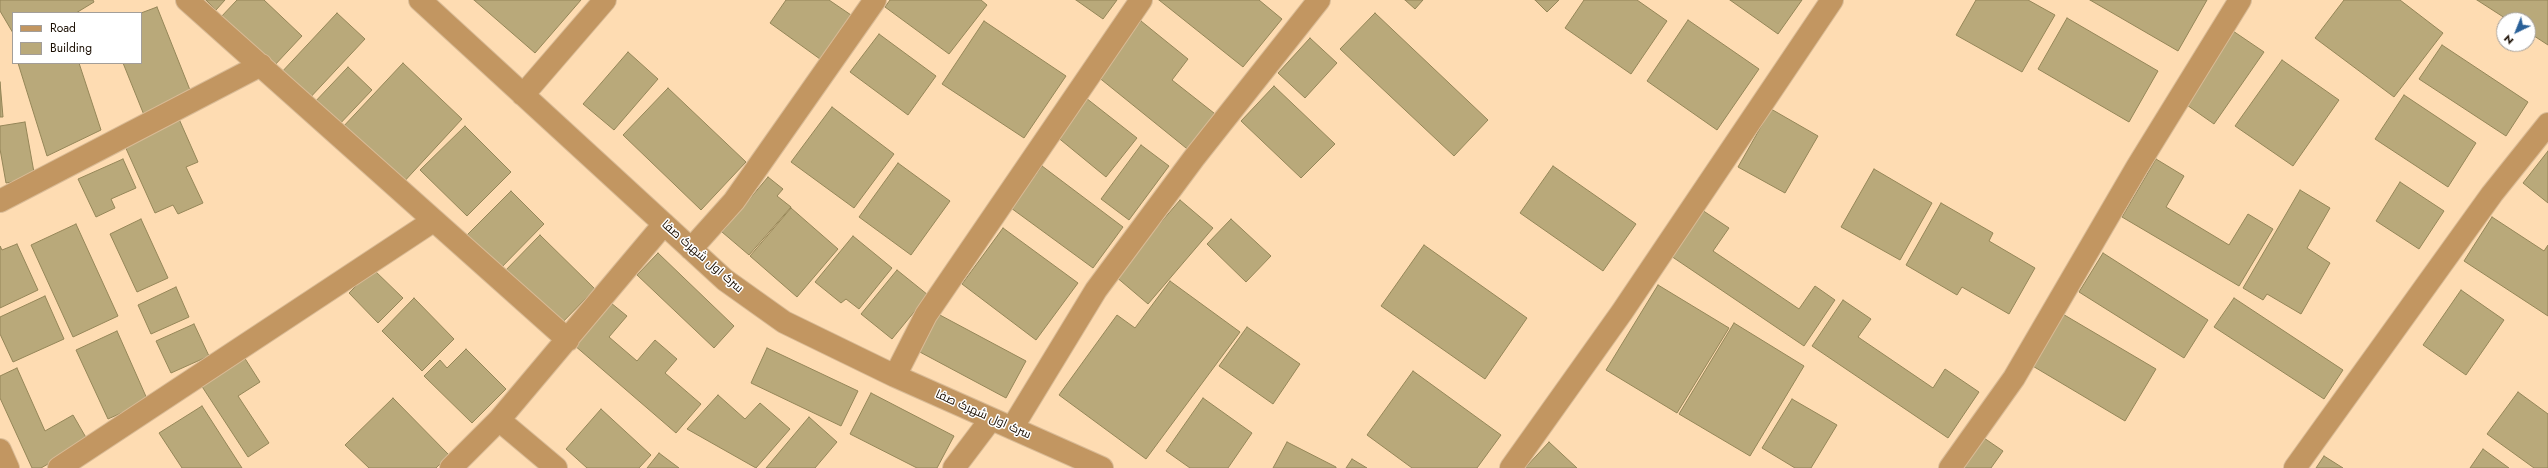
<!DOCTYPE html>
<meta charset="utf-8">
<style>
body{margin:0}
#map{position:relative;width:2548px;height:468px;overflow:hidden;background:#fedcb2;font-family:Jost,sans-serif}
canvas{display:block}
.legend{position:absolute;left:12px;top:12px;width:130px;height:52px;box-sizing:border-box;background:#fff;border:1px solid #a39e99;margin:0;padding:5px 7px;list-style:none;font-size:12px;color:#190d01}
.legend li{display:flex;align-items:center;gap:8px;height:20px}
.legend b{width:20px;border:1px solid #a39e99}
.north{position:absolute;left:2496px;top:12px;width:40px;height:40px;box-sizing:border-box;background:#fff;border:1px solid #a39e99;border-radius:50%;rotate:223deg;font-size:11px;font-weight:700;line-height:16px;text-align:center;color:#190d01}
.north::after{content:'';display:block;margin:auto;width:14px;height:18px;background:#296098;clip-path:polygon(50% 0,100% 100%,50% 72%,0 100%)}
</style>
<div id="map">
<canvas width="2548" height="468"></canvas>
<ul class="legend">
<li><b style="height:5px;background:#c29661"></b>Road</li>
<li><b style="height:11px;background:#b9a97a"></b>Building</li>
</ul>
<div class="north">N</div>
</div>
<script>
const ctx = document.querySelector('canvas').getContext('2d');
ctx.lineJoin = 'round';
function paint(path, color) {
  ctx.fillStyle = color;
  ctx.fill(path, 'evenodd');
}
function toPath(rows) {
  const path = new Path2D();
  for (const r of rows) {
    path.moveTo(r[0], r[1]);
    for (let i = 2; i < r.length; i += 2) path.lineTo(r[i], r[i + 1]);
  }
  return path;
}
function strokePath(path, color, width, dash) {
  ctx.strokeStyle = color;
  ctx.lineWidth = width;
  ctx.lineCap = dash ? 'butt' : 'round';
  ctx.setLineDash(dash || []);
  ctx.stroke(path);
}
function label(font, color, halo, rows, align = 'center') {
  ctx.font = font + ' Jost,Cairo,sans-serif';
  ctx.lineWidth = 3;
  ctx.setLineDash([]);
  ctx.textBaseline = 'middle';
  ctx.strokeStyle = halo;
  ctx.fillStyle = color;
  for (const [text, x, y, turn = 0] of rows) {
    ctx.save();
    ctx.translate(x, y);
    ctx.rotate((+turn || 0) * Math.PI / 180);
    ctx.textAlign = isNaN(turn) ? turn : align;
    if (halo) ctx.strokeText(text, 0, 0);
    ctx.fillText(text, 0, 0);
    ctx.restore();
  }
}
const building = toPath([
 [0,0,93,0,94,2,76,13,13,13,13,33,0,11,0,0],
 [206,0,225,0,216,10,206,0],
 [237,0,264,0,302,36,273,67,220,18,237,0],
 [474,0,581,0,535,53,474,0],
 [786,0,829,0,851,15,820,59,770,23,786,0],
 [890,0,981,0,987,5,949,54,885,7,890,0],
 [1076,0,1117,0,1103,19,1076,0],
 [1159,0,1259,0,1282,19,1243,67,1159,0],
 [1405,0,1423,0,1415,9,1405,0],
 [1535,0,1559,0,1547,12,1535,0],
 [1584,0,1637,0,1667,21,1631,74,1565,28,1584,0],
 [1730,0,1802,0,1778,34,1730,0],
 [1976,0,2028,0,2055,15,2022,72,1956,35,1976,0],
 [2090,0,2207,0,2178,51,2090,0],
 [2344,0,2400,0,2443,33,2394,97,2315,38,2344,0],
 [2477,0,2548,0,2548,45,2528,32,2528,20,2508,20,2477,0],
 [157,7,192,95,144,115,123,63,141,63,141,13,157,7],
 [337,13,365,39,307,101,279,75,337,13],
 [1375,13,1488,120,1454,156,1340,49,1375,13],
 [2067,18,2158,71,2129,122,2038,69,2067,18],
 [1688,20,1759,69,1717,130,1647,81,1688,20],
 [984,21,1066,76,1024,138,942,84,984,21],
 [1141,21,1188,59,1172,80,1219,117,1191,152,1097,76,1141,21],
 [2233,31,2264,52,2214,124,2184,103,2233,31],
 [879,34,936,76,908,115,850,72,879,34],
 [1310,38,1337,63,1305,98,1278,73,1310,38],
 [2442,45,2528,102,2506,136,2419,79,2442,45],
 [628,52,658,79,614,130,583,104,628,52],
 [2282,60,2339,100,2293,166,2235,126,2282,60],
 [18,63,79,63,101,130,47,156,18,63],
 [403,63,462,119,401,185,341,129,403,63],
 [348,67,372,90,336,128,312,105,348,67],
 [0,82,3,117,0,117,0,82],
 [1274,86,1335,144,1301,178,1241,121,1274,86],
 [668,88,746,162,701,210,623,135,668,88],
 [2404,95,2476,143,2448,187,2375,139,2404,95],
 [1086,98,1137,138,1106,177,1056,136,1086,98],
 [832,107,894,154,854,208,791,162,832,107],
 [1771,109,1818,136,1785,193,1738,167,1771,109],
 [179,119,198,162,186,167,203,203,178,214,173,205,155,213,124,144,179,119],
 [25,122,35,178,6,183,0,149,0,126,25,122],
 [465,126,511,172,467,216,420,170,465,126],
 [1141,145,1169,166,1129,220,1101,199,1141,145],
 [2548,151,2548,203,2523,183,2548,151],
 [123,159,136,188,111,199,115,208,96,217,78,179,123,159],
 [2156,159,2184,176,2166,207,2229,245,2248,214,2273,229,2239,286,2122,217,2156,159],
 [898,163,950,201,911,255,859,217,898,163],
 [1042,166,1123,227,1093,268,1011,208,1042,166],
 [1553,166,1636,224,1603,271,1520,213,1553,166],
 [1874,169,1932,203,1900,260,1841,227,1874,169],
 [768,177,783,189,777,196,791,207,749,255,722,232,768,177],
 [2400,182,2444,211,2419,249,2376,221,2400,182],
 [2300,190,2330,208,2307,248,2330,263,2301,314,2267,294,2263,300,2243,288,2300,190],
 [511,191,544,224,496,273,462,240,511,191],
 [1180,200,1213,228,1148,304,1115,276,1180,200],
 [1941,203,1993,233,1989,241,2035,268,2009,314,1962,287,1957,295,1906,265,1941,203],
 [791,208,838,249,797,297,750,256,791,208],
 [1702,210,1729,228,1713,251,1799,309,1815,286,1835,300,1804,346,1671,256,1702,210],
 [2492,217,2544,251,2548,245,2548,316,2464,261,2492,217],
 [141,219,168,278,137,292,110,234,141,219],
 [1231,219,1271,256,1246,282,1207,244,1231,219],
 [76,224,118,316,73,337,31,245,76,224],
 [1003,228,1078,283,1036,340,962,284,1003,228],
 [540,235,595,289,557,328,502,274,540,235],
 [853,236,892,268,859,309,846,299,841,303,815,282,853,236],
 [17,244,38,290,0,308,0,246,2,250,17,244],
 [1424,245,1527,318,1485,379,1381,306,1424,245],
 [658,253,734,326,714,348,637,275,658,253],
 [2103,253,2208,320,2184,358,2079,292,2103,253],
 [373,269,403,298,378,323,349,293,373,269],
 [897,270,928,295,892,339,861,314,897,270],
 [1170,281,1240,332,1146,459,1059,395,1117,315,1135,328,1170,281],
 [1658,285,1729,328,1677,413,1606,370,1658,285],
 [176,287,189,317,151,334,138,305,176,287],
 [2461,290,2504,320,2466,375,2423,345,2461,290],
 [45,296,64,339,13,362,0,334,0,317,45,296],
 [414,298,454,339,422,371,382,331,414,298],
 [2234,298,2343,370,2324,399,2214,327,2234,298],
 [1843,300,1871,319,1858,337,1933,388,1945,369,1979,392,1948,438,1812,346,1843,300],
 [611,303,627,316,609,337,637,361,655,340,677,359,665,373,701,404,676,433,574,345,611,303],
 [2061,313,2156,369,2125,421,2031,365,2061,313],
 [938,314,1026,361,1006,398,918,351,938,314],
 [1734,323,1804,366,1750,456,1679,414,1734,323],
 [194,324,209,356,171,373,156,341,194,324],
 [1247,327,1300,364,1273,404,1219,366,1247,327],
 [117,331,148,401,108,419,76,350,117,331],
 [767,348,858,391,841,426,751,383,767,348],
 [466,349,506,389,472,423,424,376,440,360,447,368,466,349],
 [244,357,260,382,238,396,269,443,248,457,201,385,244,357],
 [17,368,45,431,73,415,88,441,41,468,32,468,0,398,0,376,17,368],
 [1413,371,1501,435,1477,468,1412,468,1367,435,1413,371],
 [2518,392,2548,414,2548,468,2534,468,2487,434,2518,392],
 [871,393,954,436,937,468,917,468,850,434,871,393],
 [718,395,745,419,760,403,790,429,756,468,687,429,718,395],
 [393,398,449,455,436,468,369,468,345,445,393,398],
 [1203,398,1252,433,1228,468,1190,468,1166,451,1203,398],
 [1792,399,1837,425,1811,468,1795,468,1762,448,1792,399],
 [202,406,242,468,182,468,159,433,202,406],
 [601,409,651,455,639,468,587,468,566,449,601,409],
 [809,417,837,442,815,468,766,468,809,417],
 [1984,438,2003,451,1991,468,1962,468,1984,438],
 [1287,442,1336,467,1336,468,1273,468,1287,442],
 [1549,442,1577,468,1525,468,1549,442],
 [2483,449,2509,468,2470,468,2483,449],
 [659,453,679,468,647,468,659,453],
 [2324,456,2343,468,2316,468,2324,456],
 [1352,459,1367,468,1346,468,1352,459]
]);
const minor = toPath([
 [187,0,568,340],
 [420,0,725,280,784,322,895,376,1102,468],
 [523,95,605,0],
 [0,201,261,65],
 [691,249,734,201,875,0],
 [895,376,926,315,1141,0],
 [499,420,556,468],
 [1012,428,1096,290,1194,158,1319,0],
 [0,450,8,468],
 [59,468,433,221],
 [451,468,499,420,664,224],
 [954,468,991,419],
 [1511,468,1622,312,1832,0],
 [1950,468,2014,378,2137,167,2240,0],
 [2295,468,2492,194,2548,124]
]);
const streetNames = [
 ["سرک اول شهرک صفا",702,257,41],
 ["سرک اول شهرک صفا",983,415,24]
];
paint(building, '#b9a97a');
strokePath(building, '#958658', 1);
strokePath(minor, '#d9bb96', 24);
strokePath(minor, '#c29661', 22);
label('12px', '#190d01', '#fff', streetNames);
</script>
